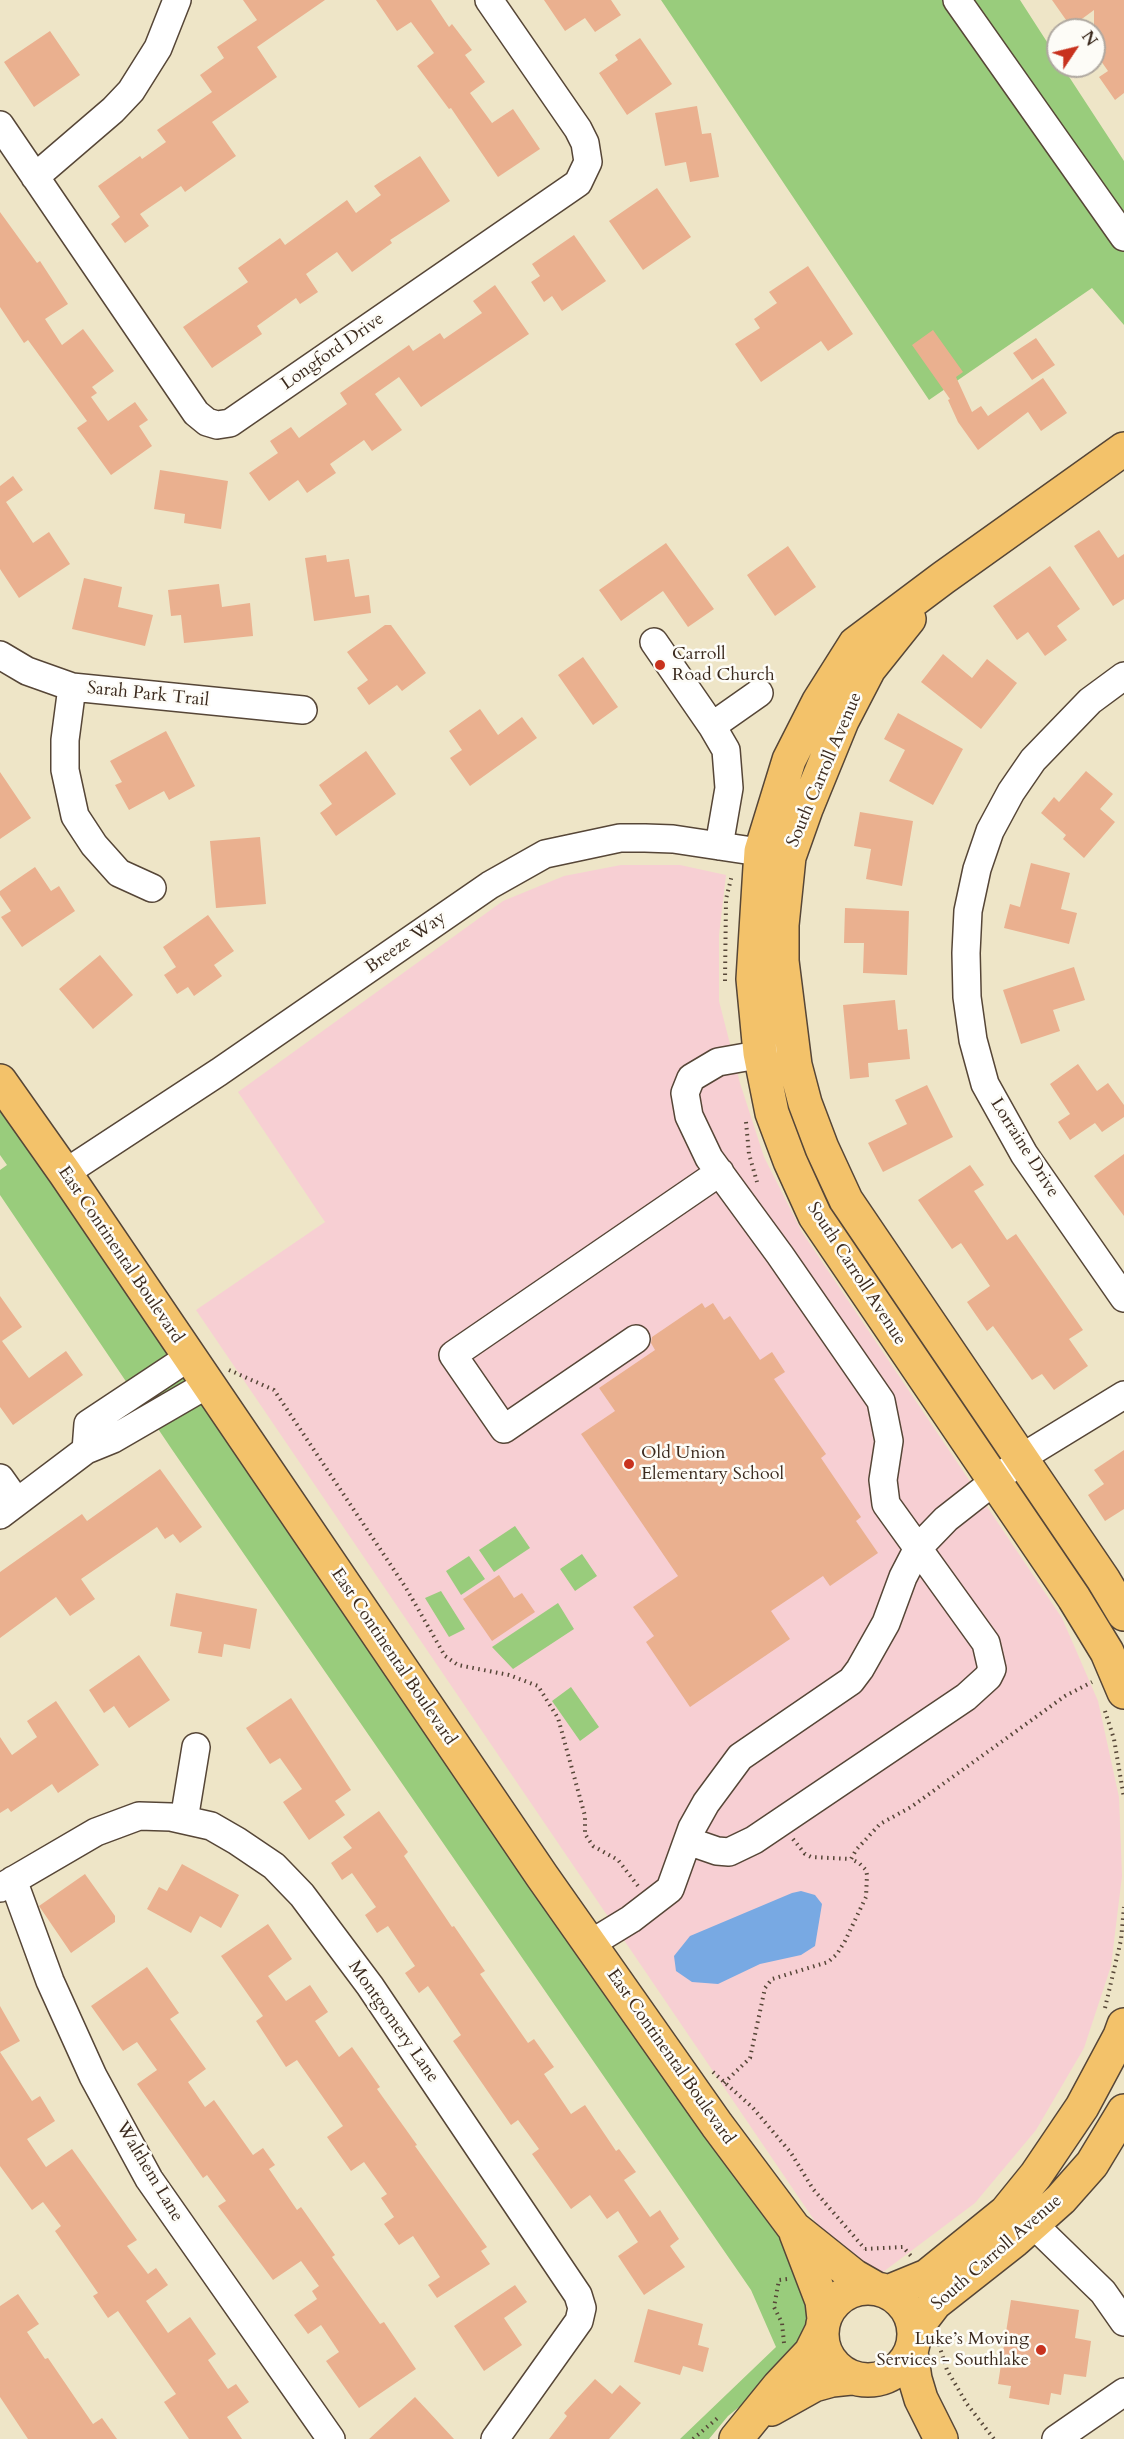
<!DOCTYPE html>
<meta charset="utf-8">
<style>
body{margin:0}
#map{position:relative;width:1124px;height:2439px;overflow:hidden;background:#eee5c7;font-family:Cardo,serif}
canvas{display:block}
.north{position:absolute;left:1046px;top:18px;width:60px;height:60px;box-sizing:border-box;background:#fdfcf7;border:2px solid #afa8a0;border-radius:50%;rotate:55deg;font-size:16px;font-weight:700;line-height:24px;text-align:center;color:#3b2a1e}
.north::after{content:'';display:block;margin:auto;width:21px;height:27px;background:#c8321e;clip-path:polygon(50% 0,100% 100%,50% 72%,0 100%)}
</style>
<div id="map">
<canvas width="1124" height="2439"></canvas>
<div class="north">N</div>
</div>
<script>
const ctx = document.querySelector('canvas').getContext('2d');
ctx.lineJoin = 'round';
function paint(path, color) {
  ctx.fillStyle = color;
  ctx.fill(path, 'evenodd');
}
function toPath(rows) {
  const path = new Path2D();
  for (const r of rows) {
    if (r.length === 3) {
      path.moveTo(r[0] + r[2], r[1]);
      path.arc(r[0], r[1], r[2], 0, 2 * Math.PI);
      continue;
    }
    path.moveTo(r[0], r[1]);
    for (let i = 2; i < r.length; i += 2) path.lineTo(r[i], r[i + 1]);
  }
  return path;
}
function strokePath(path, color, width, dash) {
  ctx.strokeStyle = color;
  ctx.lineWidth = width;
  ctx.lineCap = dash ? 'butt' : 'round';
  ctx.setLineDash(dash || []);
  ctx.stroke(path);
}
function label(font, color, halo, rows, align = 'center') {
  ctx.font = font + ' Cardo,serif';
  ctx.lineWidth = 5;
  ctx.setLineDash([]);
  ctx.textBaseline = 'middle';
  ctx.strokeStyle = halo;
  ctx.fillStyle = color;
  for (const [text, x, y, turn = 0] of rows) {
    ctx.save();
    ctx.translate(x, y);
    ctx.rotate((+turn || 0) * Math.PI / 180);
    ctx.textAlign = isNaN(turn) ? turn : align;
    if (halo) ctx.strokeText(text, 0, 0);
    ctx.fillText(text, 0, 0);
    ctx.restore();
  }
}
const built = toPath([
 [621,865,680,865,726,875,719,935,719,1001,740,1083,764,1157,802,1232,1062,1618,1098,1701,1119,1797,1122,1876,1111,1966,1084,2048,1036,2130,975,2203,879,2275,827,2239,196,1310,325,1222,238,1092,503,901,564,876]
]);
const green = toPath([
 [661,0,1020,0,1058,59,1058,66,1062,66,1124,161,1124,325,1092,288,929,400],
 [0,1105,799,2261,813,2330,792,2364,728,2416,709,2439,680,2439,776,2347,751,2290,173,1451,0,1195,0,1170,7,1165,0,1155],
 [515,1526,530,1548,494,1572,479,1550],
 [582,1554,597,1576,575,1591,560,1569],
 [469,1556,485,1579,461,1595,446,1571],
 [441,1591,465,1629,449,1637,425,1598],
 [558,1603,574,1629,513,1669,492,1647],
 [571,1687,599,1727,580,1741,552,1701]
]);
const water = toPath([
 [801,1891,815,1895,822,1904,815,1946,801,1955,760,1964,718,1984,692,1982,676,1971,674,1956,690,1936,792,1893]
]);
const building = toPath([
 [243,0,325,0,257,47,277,77,212,122,236,156,185,192,181,186,140,214,149,226,125,243,111,224,120,217,98,186,140,156,142,159,166,142,157,130,212,92,200,75,224,58,217,47,257,20],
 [376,0,431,0,449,27,452,24,472,50,465,55,485,82,470,93,492,123,513,109,540,149,498,177,451,108,449,109,417,66,434,53,411,22,397,31],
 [544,0,611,0,621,15,595,32,585,18,565,31],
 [1052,0,1124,0,1124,93,1115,100,1099,77,1108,71,1094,51,1094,10,1071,27],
 [50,31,80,75,34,107,4,62],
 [640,38,672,84,627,115,599,73,618,60,615,55],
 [697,106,702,134,711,133,719,177,690,182,686,162,665,166,655,113],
 [420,156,450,201,390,240,392,243,352,272,337,252,306,274,318,292,300,304,296,298,257,326,262,334,212,368,183,327,248,282,238,268,280,238,285,245,347,200,356,213,381,195,374,186],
 [657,188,691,237,643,270,609,221],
 [0,212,37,263,40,261,68,304,45,319,62,345,83,329,114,371,92,387,97,393,91,397,108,421,135,402,148,420,139,426,152,446,111,475,77,428,87,421,28,340,24,343,0,307],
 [574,235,606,281,562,311,552,296,544,302,531,282,540,276,532,264],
 [808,266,853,334,828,351,821,341,761,382,735,344,760,328,754,319,777,303,769,292],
 [495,285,529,334,421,407,399,377,375,394,402,430,372,451,364,440,330,464,336,473,307,493,298,480,269,501,249,473,278,453,270,441,291,427,299,438,347,404,340,393,409,345,413,351,440,333,444,339,482,313,473,301],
 [933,330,963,372,956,377,972,412,981,406,988,416,1043,378,1067,413,1041,431,1028,412,978,450,958,422,948,400,950,399,912,345],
 [1036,338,1055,365,1032,380,1013,353],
 [160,470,228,481,221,529,184,523,185,514,154,509],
 [13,476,23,490,6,502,33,543,49,532,70,564,19,598,0,569,0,486],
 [1099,530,1118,558,1124,554,1124,599,1113,606,1074,546],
 [666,543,714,609,688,627,663,591,621,621,599,590],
 [788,546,816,587,775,616,747,575],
 [326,555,327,562,349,559,355,597,369,595,371,613,314,621,305,558],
 [1050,566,1080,609,1057,626,1067,640,1045,656,1028,632,1017,640,993,606],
 [84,578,122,587,118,607,153,615,145,646,72,629],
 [219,584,222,607,250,603,253,636,184,643,181,615,171,616,168,590],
 [385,625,391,625,426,673,402,691,397,685,369,705,357,688,368,680,347,652],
 [943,654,972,678,987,659,1017,683,981,729,921,682],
 [583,657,618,707,593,725,558,675],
 [480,709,498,735,522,717,537,738,470,786,450,758,462,750,449,731],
 [898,713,963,749,933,805,889,781,905,750,884,739],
 [166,731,195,786,169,800,164,791,129,810,115,785,122,782,110,761],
 [366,751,396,794,336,836,320,813,332,804,319,785],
 [1086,771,1113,794,1100,809,1115,822,1084,858,1063,839,1066,835,1041,813,1054,797,1059,802],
 [0,772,31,818,0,839],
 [860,812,913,821,902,886,866,879,871,849,854,846],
 [260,837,266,904,216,908,210,841],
 [1031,863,1070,873,1061,909,1077,913,1069,944,1004,928,1010,904,1020,907],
 [35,867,51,891,59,886,75,911,22,947,1,917,11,911,0,895,0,891],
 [845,908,909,911,907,975,863,973,864,943,844,943],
 [208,915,234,951,214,965,222,976,194,996,188,987,177,994,164,975,176,967,163,947],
 [100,955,133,995,93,1029,59,989],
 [1074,967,1085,1000,1053,1010,1060,1031,1021,1044,1003,990],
 [895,1000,898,1030,907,1029,910,1059,868,1063,869,1077,850,1079,843,1005],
 [1078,1064,1097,1091,1108,1083,1124,1105,1124,1117,1102,1132,1095,1123,1070,1140,1058,1122,1070,1114,1050,1084],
 [927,1085,953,1137,883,1172,868,1143,907,1124,895,1100],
 [1124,1154,1124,1216,1094,1176],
 [970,1165,984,1185,974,1191,1007,1240,1016,1234,1083,1330,1069,1339,1088,1366,1054,1390,1042,1374,1032,1380,993,1326,987,1331,967,1302,990,1286,961,1243,952,1249,918,1200],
 [0,1296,22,1327,2,1341,29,1378,66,1351,83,1375,13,1425,0,1407],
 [702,1303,705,1308,713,1303,724,1320,730,1316,760,1360,772,1352,785,1372,774,1379,826,1454,821,1458,861,1517,856,1521,878,1553,830,1586,823,1576,771,1611,790,1639,690,1707,646,1642,654,1636,633,1607,678,1576,581,1434,615,1411,599,1388,655,1350,651,1343,652,1337],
 [1124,1450,1124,1509,1105,1521,1088,1495,1104,1484,1094,1470],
 [160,1469,202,1527,180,1543,173,1534,165,1539,157,1527,81,1579,95,1599,70,1616,56,1597,0,1638,0,1572,82,1514,87,1521],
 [499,1575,514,1598,522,1593,535,1612,492,1641,463,1599],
 [176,1593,257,1609,250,1649,224,1644,222,1657,198,1653,202,1632,170,1626],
 [139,1655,170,1700,129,1728,114,1706,104,1713,89,1690],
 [291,1698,351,1790,335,1801,345,1815,309,1840,283,1802,302,1789,280,1758,270,1764,246,1728],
 [56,1701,99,1765,58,1793,52,1784,11,1812,8,1808,0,1813,0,1737,12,1755,37,1737,27,1721],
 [379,1811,408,1852,404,1856,452,1927,454,1926,485,1971,480,1974,528,2043,534,2039,554,2067,544,2074,571,2114,585,2105,616,2151,619,2149,636,2172,624,2180,650,2217,660,2210,679,2239,670,2246,685,2267,644,2295,618,2256,638,2242,618,2211,607,2219,590,2195,571,2209,532,2154,539,2149,518,2120,511,2125,453,2041,461,2035,439,2002,428,1986,419,1993,405,1973,415,1966,388,1926,377,1933,365,1915,376,1907,352,1873,342,1880,331,1863,352,1848,343,1837],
 [182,1864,239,1895,221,1928,200,1916,191,1933,147,1909,159,1887,167,1891],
 [85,1874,115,1916,115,1922,71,1953,39,1906],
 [268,1924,292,1959,268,1976,286,2001,310,1985,328,2012,315,2021,339,2057,352,2047,380,2087,377,2089,417,2145,415,2146,487,2247,481,2251,490,2264,437,2298,428,2285,440,2277,413,2236,399,2245,384,2224,394,2217,381,2198,387,2194,364,2162,351,2171,327,2137,343,2126,297,2060,286,2067,256,2021,263,2016,221,1956],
 [147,1967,179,2013,170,2019,206,2069,188,2082,205,2107,214,2100,253,2155,263,2148,275,2165,269,2169,297,2210,301,2207,335,2255,332,2257,380,2324,384,2322,416,2369,359,2408,326,2361,339,2352,321,2325,308,2334,294,2315,317,2299,312,2291,319,2286,301,2261,273,2280,218,2206,226,2201,207,2175,203,2178,137,2084,157,2070,137,2042,123,2051,91,2006],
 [0,2006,20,2041,0,2052],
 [0,2052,32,2101,40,2096,55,2121,27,2139,46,2167,72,2149,137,2240,127,2246,148,2274,156,2268,168,2285,146,2301,168,2333,190,2317,216,2354,208,2360,228,2389,236,2384,249,2402,227,2417,242,2439,189,2439,164,2402,176,2394,118,2311,108,2318,93,2296,98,2293,55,2231,61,2226,43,2202,32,2210,0,2166],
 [515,2285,527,2302,504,2318,522,2345,484,2371,454,2326],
 [18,2294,39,2324,27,2332,45,2359,48,2358,93,2424,102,2418,117,2439,28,2439,0,2397,0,2306],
 [1011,2300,1079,2310,1075,2338,1091,2341,1086,2377,1064,2374,1061,2395,1051,2393,1049,2405,1009,2398,1011,2386,998,2384],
 [648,2309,703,2324,698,2345,709,2348,703,2372,683,2366,680,2375,634,2362],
 [595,2379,612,2394,620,2385,641,2403,609,2439,549,2439,567,2416,564,2413],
 [415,2397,454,2439,369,2439]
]);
const path = toPath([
 [725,981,726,899,732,875],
 [746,1122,749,1154,757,1182],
 [229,1370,274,1390,406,1588,445,1656,458,1665,509,1675,538,1686,558,1718,585,1816,585,1834,593,1846,618,1860,638,1886],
 [1105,1711,1114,1739,1124,1798],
 [793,1839,805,1854,811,1857,851,1859],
 [1105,2008,1121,1940,1124,1907],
 [713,2072,753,2108,791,2153,813,2189,865,2249],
 [724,2083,750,2058,765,1988,772,1979,828,1962,837,1954,845,1941,866,1897,867,1875,866,1870,859,1863,851,1859,856,1850,880,1824,911,1807,1065,1696,1092,1682],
 [865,2249,903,2247,911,2256],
 [784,2343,782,2323,774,2307,779,2280,787,2279],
 [939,2345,947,2370,967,2404,994,2439],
 [693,2439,720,2416]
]);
const minor = toPath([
 [957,0,1124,237],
 [0,125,196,413,207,422,217,425,230,423,578,183,588,162,585,143,578,129,489,0],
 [35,177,113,110,131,91,158,48,177,0],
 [654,642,712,726],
 [0,655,27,671,72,687,303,710],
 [1124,676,1090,701,1033,760,1011,792,990,831,977,869,968,911,966,953,967,997,973,1040,985,1084,1024,1154,1124,1298],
 [72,687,65,740,65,770,75,816,94,845,119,873,152,888],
 [719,846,729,788,726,750,712,726,759,693],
 [65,1173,219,1072,490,885,545,854,620,838,645,838,673,839,779,855],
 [636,1339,504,1429,453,1355,720,1172],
 [86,1450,88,1424,189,1357],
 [0,1478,17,1502],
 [0,1515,86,1450,113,1439,208,1384],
 [184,1820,196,1747],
 [688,1841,717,1851,729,1852,754,1840,966,1697,988,1677,992,1669,986,1643,886,1504,883,1480,889,1441,881,1401,780,1255,709,1158,689,1116,685,1093,691,1078,718,1062,780,1051],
 [13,1880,50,1981,93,2076,149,2179,331,2439],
 [0,1888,96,1832,139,1816,171,1817,211,1826,237,1841,274,1866,302,1895,370,1986,578,2295,582,2308,579,2321,495,2439],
 [590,1944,631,1919,670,1889,692,1828,706,1803,740,1757,851,1681,860,1669,886,1623,903,1577,918,1548,946,1519,1034,1450,1124,1395],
 [1033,2224,1103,2292,1124,2322],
 [1056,2439,1124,2392]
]);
const major = toPath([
 [1124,449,943,578,855,644,819,701,789,760,761,851,753,979,760,1053,772,1113,790,1161,815,1216,1074,1598,1107,1652,1124,1692],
 [909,619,869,669,842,721,806,809,789,857,782,925,782,961,795,1065,805,1103,822,1148,846,1200,1103,1579,1124,1614],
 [0,1081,65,1173,542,1876,717,2125,794,2228,854,2276,875,2288],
 [796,2233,822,2301,824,2319],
 [868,2334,46],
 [888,2292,927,2276,1006,2212,1036,2175,1082,2107,1120,2036,1124,2025],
 [915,2337,922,2320,935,2303,1015,2240,1061,2199,1092,2164,1124,2111],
 [911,2352,915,2379,921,2399,941,2439],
 [771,2409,814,2385,832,2380,851,2378],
 [736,2439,779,2386,811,2352,821,2332]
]);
const markers = [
 [660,665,6,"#c8321e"],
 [629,1464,6,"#c8321e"],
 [1041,2350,6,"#c8321e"]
];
const streetNames = [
 ["Longford Drive",333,352,-35],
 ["Sarah Park Trail",148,695,6],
 ["South Carroll Avenue",825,770,-67],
 ["Breeze Way",406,943,-35],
 ["Lorraine Drive",1024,1148,58],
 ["East Continental Boulevard",120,1255,56],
 ["South Carroll Avenue",856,1274,57],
 ["East Continental Boulevard",393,1657,56],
 ["Montgomery Lane",393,2022,55],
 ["East Continental Boulevard",670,2057,55],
 ["Walthem Lane",149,2172,59],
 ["South Carroll Avenue",997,2253,-41]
];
const poiNames = [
 ["Carroll",672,655],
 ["Road Church",672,676],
 ["Old Union",641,1454],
 ["Elementary School",641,1475],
 ["Luke’s Moving",1029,2340,"right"],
 ["Services - Southlake",1029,2361,"right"]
];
paint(built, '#f7cfd3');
paint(green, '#99cc7c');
paint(water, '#78a9e3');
paint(building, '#eab08f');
strokePath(minor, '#564637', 30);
strokePath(major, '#564637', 36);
strokePath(path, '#564637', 4, [1.5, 4.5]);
strokePath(minor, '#fff', 27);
strokePath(major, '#f3c26a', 33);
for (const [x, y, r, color] of markers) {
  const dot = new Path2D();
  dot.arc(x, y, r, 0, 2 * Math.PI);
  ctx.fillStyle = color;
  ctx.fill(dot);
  strokePath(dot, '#fdfcf7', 2);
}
label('18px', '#3b2a1e', '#fdfcf7', streetNames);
label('18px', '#3b2a1e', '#fdfcf7', poiNames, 'left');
</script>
